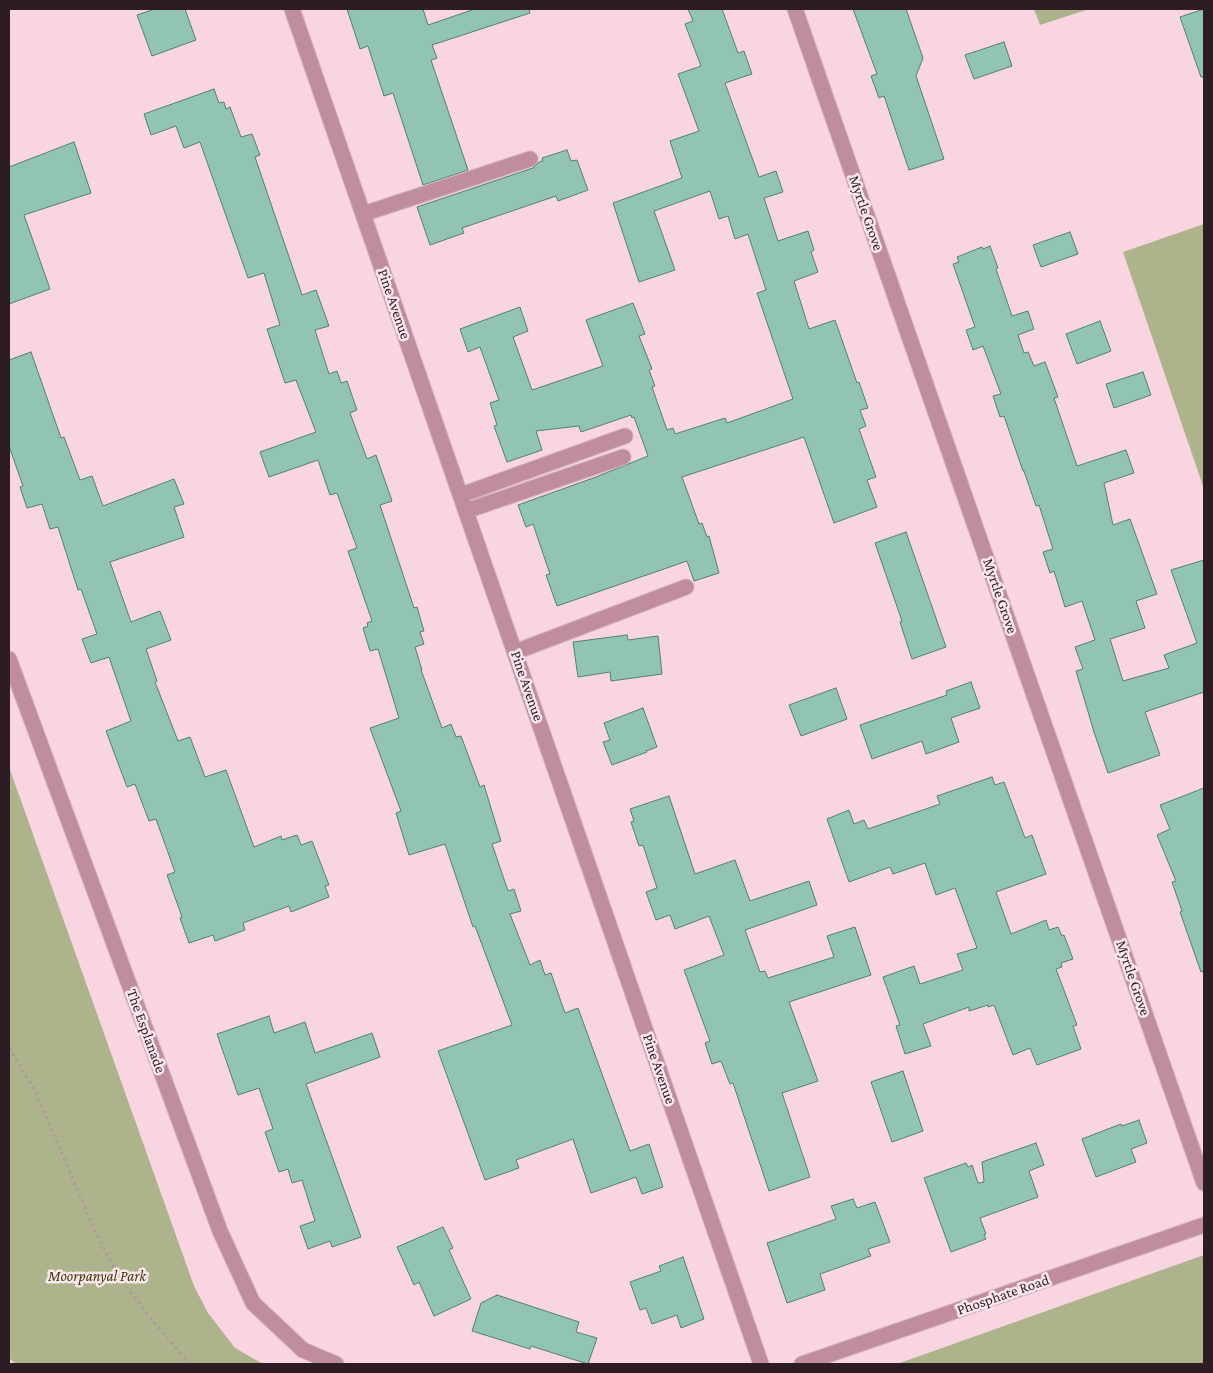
<!DOCTYPE html>
<style>
body{margin:0}
#map{position:relative;width:1213px;height:1373px;overflow:hidden;background:#f9d4e1;font-family:"Crimson Pro",serif}
canvas{display:block}
.frame{position:absolute;inset:0;border:10px solid #2d1c23;pointer-events:none}
</style>
<div id="map">
<canvas width="1213" height="1373"></canvas>
<div class="frame"></div>
</div>
<script>
const ctx = document.querySelector('canvas').getContext('2d');
ctx.lineJoin = 'round';
function paint(path, color) {
  ctx.fillStyle = color;
  ctx.fill(path, 'evenodd');
}
function toPath(rows) {
  const path = new Path2D();
  for (const r of rows) {
    path.moveTo(r[0], r[1]);
    for (let i = 2; i < r.length; i += 2) path.lineTo(r[i], r[i + 1]);
  }
  return path;
}
function strokePath(path, color, width, dash) {
  ctx.strokeStyle = color;
  ctx.lineWidth = width;
  ctx.lineCap = dash ? 'butt' : 'round';
  ctx.setLineDash(dash || []);
  ctx.stroke(path);
}
function label(font, color, halo, rows, align = 'center') {
  ctx.font = font + ' "Crimson Pro",serif';
  ctx.lineWidth = 5;
  ctx.setLineDash([]);
  ctx.textBaseline = 'middle';
  ctx.strokeStyle = halo;
  ctx.fillStyle = color;
  for (const [text, x, y, turn = 0] of rows) {
    ctx.save();
    ctx.translate(x, y);
    ctx.rotate((+turn || 0) * Math.PI / 180);
    ctx.textAlign = isNaN(turn) ? turn : align;
    if (halo) ctx.strokeText(text, 0, 0);
    ctx.fillText(text, 0, 0);
    ctx.restore();
  }
}
const green = toPath([
 [1034,9,1089,9,1040,25],
 [1204,224,1204,489,1123,252],
 [9,767,194,1286,208,1313,235,1348,263,1364,16,1364,9,1358],
 [1204,1255,1204,1364,897,1364]
]);
const building = toPath([
 [155,9,185,9,196,40,152,56,137,15,155,9],
 [347,9,423,9,428,25,475,9,529,9,530,13,432,45,437,58,431,60,468,170,423,185,393,93,384,96,368,46,360,49,347,9],
 [688,9,722,9,738,53,744,51,752,74,725,83,759,177,776,171,783,192,764,198,778,241,808,231,814,250,811,252,818,272,794,281,809,329,835,320,857,383,859,382,868,408,860,410,866,426,859,429,876,477,867,480,877,507,834,523,804,437,682,477,699,524,702,523,707,537,709,536,719,573,694,581,687,561,557,606,546,575,550,574,533,524,526,527,518,505,596,477,648,456,634,417,632,418,631,415,581,432,579,426,536,431,542,450,507,462,494,426,497,425,490,403,499,400,480,347,468,352,460,329,520,307,528,331,513,337,532,390,603,366,586,320,633,303,645,334,639,336,652,369,649,370,655,386,652,387,667,430,673,428,675,434,725,418,727,423,793,399,757,293,766,290,748,234,735,239,728,216,719,219,710,191,654,211,675,270,639,282,613,203,682,178,670,141,699,131,678,74,701,66,685,24,693,21,688,9],
 [853,9,906,9,923,58,916,76,944,159,909,170,884,96,879,98,871,76,877,74,853,9],
 [1204,9,1204,77,1201,77,1180,17,1204,9],
 [1004,42,1012,66,974,79,965,55,1004,42],
 [214,89,219,103,224,102,226,109,230,107,241,137,252,134,260,155,255,157,302,295,316,290,329,326,315,330,329,374,337,371,341,383,347,381,357,410,350,413,367,459,376,455,392,501,380,505,414,608,417,607,424,631,420,632,424,644,415,647,422,670,421,670,442,728,451,724,456,737,461,736,480,787,484,785,501,841,492,844,508,891,514,889,521,911,510,914,530,965,540,960,545,975,551,973,565,1013,578,1008,630,1151,649,1144,663,1187,642,1194,636,1177,591,1193,573,1139,516,1160,519,1168,485,1180,438,1051,512,1025,475,926,473,927,445,844,409,855,396,813,401,811,370,728,399,718,378,649,370,651,363,628,368,626,367,623,372,621,348,551,357,548,337,493,330,495,318,460,269,477,260,452,316,432,296,380,285,383,267,329,280,325,264,273,248,278,200,142,184,148,176,126,151,135,144,114,214,89],
 [74,142,91,193,24,215,50,289,9,304,9,167,74,142],
 [567,150,571,161,577,160,588,190,558,201,556,196,462,228,464,233,430,245,417,207,533,168,539,162,543,161,542,158,567,150],
 [1070,232,1078,254,1041,267,1033,245,1070,232],
 [990,246,998,268,996,269,1012,316,1028,311,1034,329,1018,335,1024,353,1028,352,1034,366,1045,362,1058,397,1054,398,1077,466,1126,450,1134,473,1104,483,1113,525,1130,519,1157,594,1136,601,1145,628,1110,639,1123,681,1169,668,1164,655,1197,643,1171,570,1204,560,1204,692,1145,712,1160,755,1108,773,1094,732,1076,671,1083,669,1075,647,1095,640,1082,601,1065,607,1054,571,1050,573,1043,552,1053,549,1039,505,1036,506,1024,471,1023,471,1004,416,1000,417,993,396,1001,394,983,346,973,350,966,330,975,327,953,264,959,262,957,257,982,247,983,249,990,246],
 [1100,321,1111,351,1077,364,1066,334,1100,321],
 [31,352,61,438,64,437,80,480,92,476,103,506,174,479,184,504,174,507,184,537,110,562,131,622,160,611,171,640,146,649,157,681,155,682,178,741,190,737,205,777,226,770,254,847,281,836,282,840,297,835,301,845,312,841,329,885,325,886,329,897,291,912,289,906,243,923,245,930,215,941,213,935,189,943,180,918,182,917,167,875,175,872,156,819,149,821,135,784,127,787,106,731,131,721,109,657,91,663,82,639,97,634,81,589,78,590,58,527,50,529,42,504,27,508,20,487,23,486,9,446,9,360,31,352],
 [1143,372,1151,395,1114,408,1106,384,1143,372],
 [906,532,946,647,912,659,900,622,902,621,875,543,906,532],
 [627,635,628,640,658,636,662,674,611,681,610,672,578,677,573,642,627,635],
 [971,682,980,708,951,718,959,742,926,754,922,741,872,759,860,725,947,695,946,691,971,682],
 [836,688,847,719,801,736,789,705,836,688],
 [643,708,657,747,646,751,647,752,612,765,603,742,610,740,604,723,643,708],
 [992,777,995,785,1004,782,1025,838,1032,835,1046,874,996,892,1011,934,1046,920,1049,930,1058,927,1062,936,1064,935,1073,959,1061,963,1062,967,1056,969,1077,1025,1073,1026,1081,1049,1037,1065,1030,1048,1013,1055,994,1005,988,1007,988,1005,969,1011,969,1007,923,1024,931,1046,905,1054,896,1026,900,1025,883,977,914,966,920,984,963,970,957,954,977,948,955,888,936,895,925,863,893,874,890,867,849,882,827,819,849,810,854,824,864,820,868,829,940,804,937,796,992,777],
 [1204,788,1204,971,1201,972,1180,912,1182,911,1172,882,1176,881,1157,835,1170,829,1160,805,1204,788],
 [669,796,695,874,735,860,750,901,809,881,817,905,745,930,760,972,765,971,768,978,834,957,827,936,855,927,871,975,789,1002,818,1081,782,1093,810,1177,769,1191,733,1083,730,1084,721,1061,712,1064,705,1043,710,1041,684,970,724,955,709,916,675,929,670,915,656,920,646,892,657,888,643,845,639,846,631,822,634,821,630,809,669,796],
 [269,1016,274,1033,305,1022,315,1053,372,1033,380,1057,306,1084,361,1237,332,1247,330,1241,308,1249,300,1226,315,1221,302,1180,292,1183,288,1169,279,1172,265,1132,273,1129,259,1088,238,1095,217,1034,269,1016],
 [903,1071,923,1131,892,1142,871,1082,903,1071],
 [1139,1120,1147,1143,1131,1149,1136,1162,1096,1177,1082,1139,1121,1124,1122,1126,1139,1120],
 [1036,1143,1044,1165,1029,1171,1038,1197,980,1218,986,1234,984,1235,986,1239,951,1252,924,1178,966,1163,968,1167,972,1165,978,1183,984,1182,982,1162,1036,1143],
 [853,1199,857,1208,875,1202,890,1242,868,1249,871,1256,820,1274,825,1290,787,1303,767,1243,836,1219,831,1206,853,1199],
 [443,1227,453,1248,449,1250,471,1299,434,1316,419,1282,414,1285,397,1247,443,1227],
 [683,1257,704,1319,681,1328,677,1315,652,1324,646,1308,640,1310,630,1282,661,1271,659,1266,683,1257],
 [497,1295,579,1322,576,1332,597,1338,588,1364,531,1346,530,1349,472,1331,481,1303,497,1295]
]);
const path = toPath([
 [9,1048,34,1089,97,1235,120,1279,156,1325,190,1364]
]);
const minor = toPath([
 [292,9,761,1364],
 [795,9,1204,1183],
 [363,214,530,159],
 [461,495,625,436],
 [466,511,623,457],
 [515,652,686,587],
 [9,659,220,1231,253,1303,303,1350,336,1364],
 [802,1364,1204,1225]
]);
const streetNames = [
 ["Myrtle Grove",866,213,71],
 ["Pine Avenue",394,304,71],
 ["Myrtle Grove",1000,596,71],
 ["Pine Avenue",527,686,71],
 ["Myrtle Grove",1133,978,71],
 ["The Esplanade",146,1031,70],
 ["Pine Avenue",659,1069,71],
 ["Phosphate Road",1003,1295,-19]
];
const parkNames = [
 ["Moorpanyal Park",97,1276]
];
paint(green, '#adb38b');
paint(building, '#92c4b5');
strokePath(building, '#508073', 1);
strokePath(minor, '#d4b3bf', 17);
strokePath(path, '#b496a0', 3, [2.5, 4]);
strokePath(minor, '#c08da0', 15);
label('15px', '#2d1c23', '#fae7ed', streetNames);
label('italic 15px', '#353a03', '#fae7ed', parkNames);
</script>
